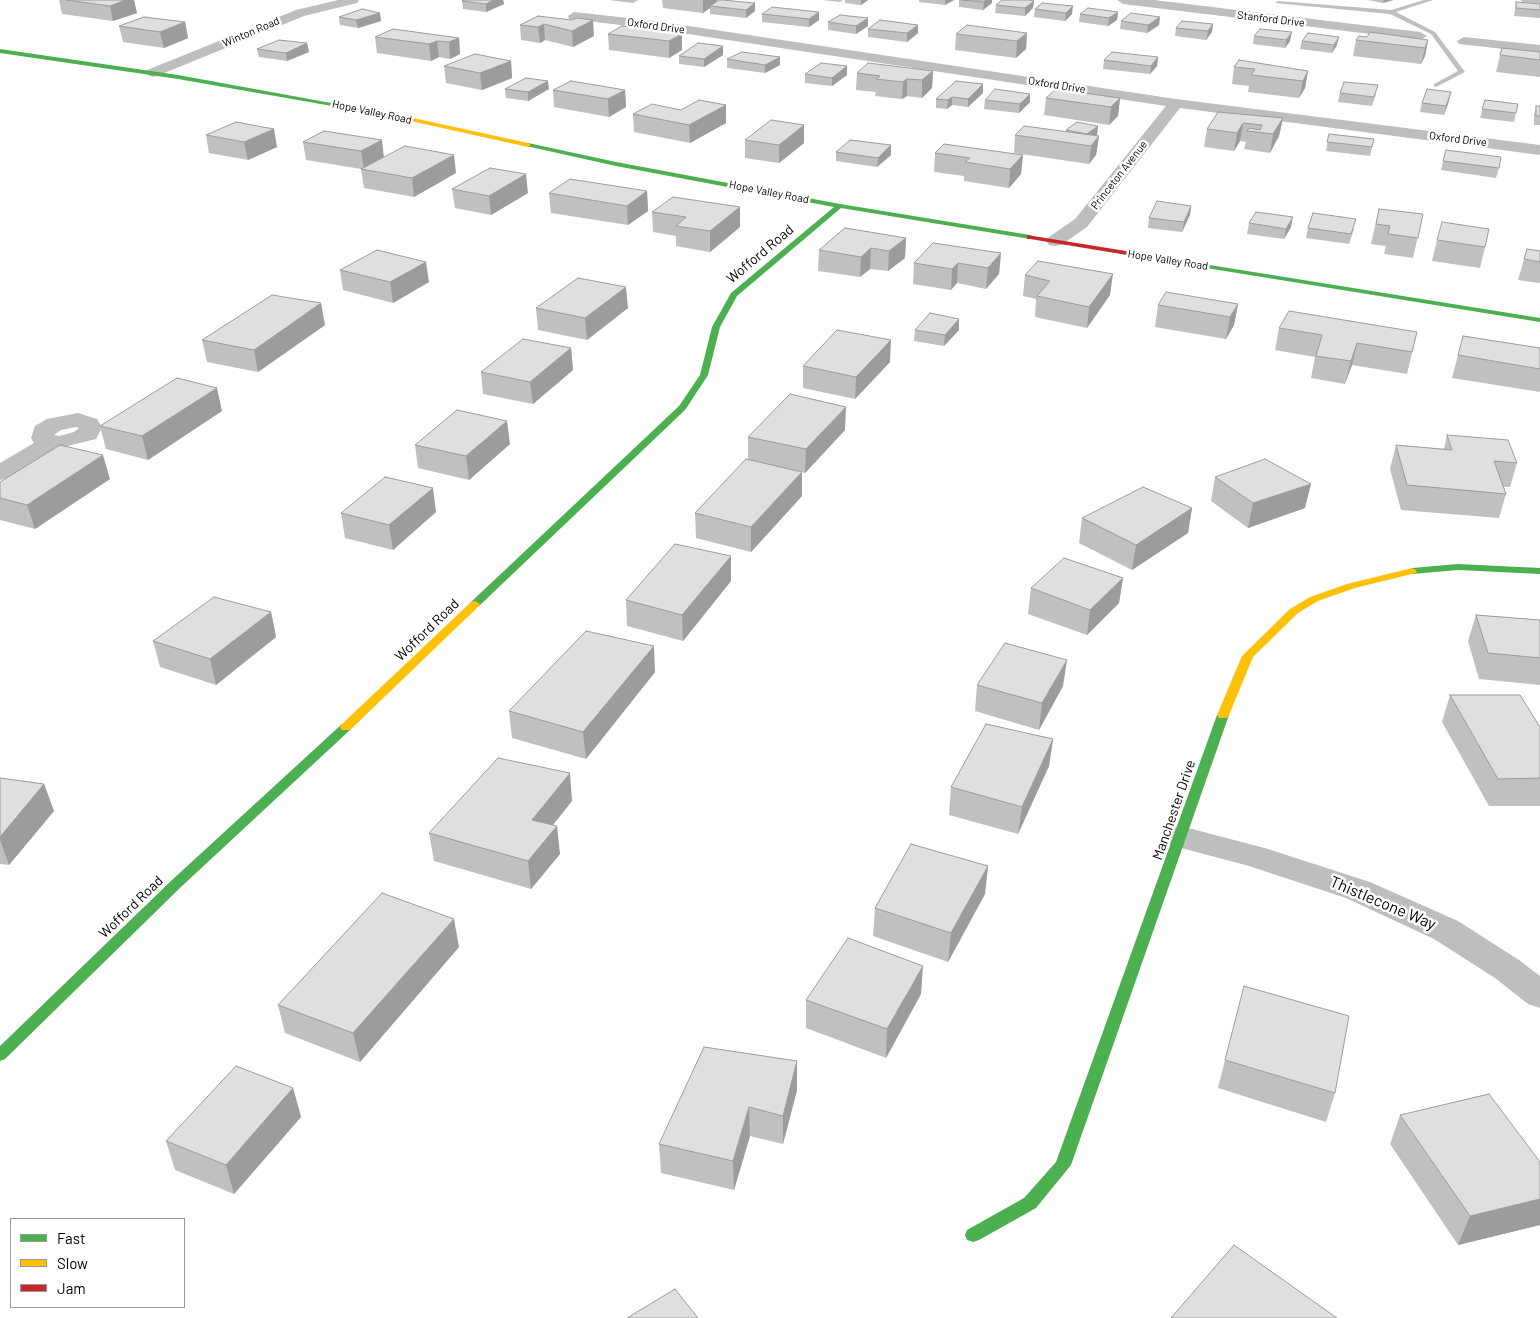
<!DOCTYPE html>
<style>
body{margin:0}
#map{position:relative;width:1540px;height:1318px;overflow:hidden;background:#fff;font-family:Barlow,sans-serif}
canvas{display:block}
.legend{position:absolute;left:10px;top:1218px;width:175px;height:90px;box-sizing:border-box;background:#fff;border:1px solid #999;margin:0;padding:6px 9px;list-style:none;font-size:15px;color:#000}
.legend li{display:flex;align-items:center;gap:10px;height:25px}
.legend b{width:25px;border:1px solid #999}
</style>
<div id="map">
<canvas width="1540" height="1318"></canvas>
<ul class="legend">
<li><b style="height:6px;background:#4caf50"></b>Fast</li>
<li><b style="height:6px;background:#ffc107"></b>Slow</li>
<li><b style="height:6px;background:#c62828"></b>Jam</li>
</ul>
</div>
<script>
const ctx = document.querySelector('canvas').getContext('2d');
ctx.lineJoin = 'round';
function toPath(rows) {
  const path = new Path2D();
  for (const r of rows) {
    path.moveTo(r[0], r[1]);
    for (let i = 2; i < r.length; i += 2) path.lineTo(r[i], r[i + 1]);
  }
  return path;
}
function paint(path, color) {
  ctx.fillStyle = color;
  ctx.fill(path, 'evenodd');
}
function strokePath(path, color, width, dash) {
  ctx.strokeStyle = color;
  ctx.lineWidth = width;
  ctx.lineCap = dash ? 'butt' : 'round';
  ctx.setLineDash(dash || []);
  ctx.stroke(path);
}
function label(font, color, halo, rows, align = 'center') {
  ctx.font = font + ' Barlow,sans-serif';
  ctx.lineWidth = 5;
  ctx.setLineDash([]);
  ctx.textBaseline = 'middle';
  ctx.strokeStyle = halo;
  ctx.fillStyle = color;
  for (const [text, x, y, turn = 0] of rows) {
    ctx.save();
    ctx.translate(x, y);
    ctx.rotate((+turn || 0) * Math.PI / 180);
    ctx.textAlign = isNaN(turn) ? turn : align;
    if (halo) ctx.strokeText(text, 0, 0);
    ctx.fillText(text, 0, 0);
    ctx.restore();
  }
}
const stream = toPath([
 [1424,0,1433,0,1396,12,1435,32,1465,72,1436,87,1434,86,1434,84,1458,71,1431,34,1390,14,1275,3,1278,1,1391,10,1424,0],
 [1520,0,1540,0,1540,4,1523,2,1520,0]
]);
const street = toPath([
 [338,0,359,0,357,3,304,16,157,76,152,77,145,73,147,70,296,10,338,0],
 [1117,0,1154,0,1420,32,1427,36,1420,40,1123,4,1117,0],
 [574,12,655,21,1176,99,1540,145,1540,155,1180,108,1087,227,1061,245,1055,246,1049,245,1046,241,1049,237,1075,219,1166,106,655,29,569,19,568,16,574,12],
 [1464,37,1540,45,1540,53,1459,44,1457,41,1464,37],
 [78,413,97,419,102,427,96,439,55,449,8,478,0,480,0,463,34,443,31,438,35,426,47,419,78,413],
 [76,427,79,428,74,432,59,436,54,435,61,430,76,427],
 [1181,826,1268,849,1370,882,1458,921,1519,960,1540,976,1540,1008,1528,1004,1495,978,1434,939,1346,898,1249,866,1170,845,1165,837,1170,829,1181,826]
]);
const fast = toPath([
 [0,49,178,75,375,111,372,113,178,79,0,53,0,49],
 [528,143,616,162,840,204,1030,235,1034,237,1030,239,841,208,737,296,720,327,708,375,685,410,479,606,475,607,470,604,471,602,679,406,700,375,712,327,731,293,834,207,616,166,526,146,525,145,528,143],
 [1191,262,1540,318,1540,322,1194,266,1190,264,1191,262],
 [1458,564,1540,568,1540,574,1458,570,1412,574,1407,571,1412,568,1458,564],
 [1223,711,1229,715,1071,1165,1036,1208,979,1240,973,1242,967,1240,965,1235,967,1230,1024,1198,1056,1162,1217,715,1223,711],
 [346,723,350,724,352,727,350,730,182,886,5,1059,0,1061,0,1046,172,880,342,724,346,723]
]);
const slow = toPath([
 [372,109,528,143,531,145,528,147,370,112,370,110,372,109],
 [1412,568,1417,571,1416,573,1355,588,1318,601,1298,613,1253,657,1229,715,1227,718,1219,718,1217,715,1242,656,1290,609,1310,597,1347,584,1412,568],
 [475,601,480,604,479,606,350,730,342,730,340,727,342,724,471,602,475,601]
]);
const jam = toPath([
 [1027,235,1194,262,1198,264,1194,266,1030,239,1027,239,1027,235]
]);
const wall = toPath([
 [59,0,134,0,137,13,113,21,62,14],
 [464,0,503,0,504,4,486,12,463,9,462,1],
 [609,0,638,0,633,3],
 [662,0,717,0,717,1,755,3,755,11,746,18,710,14,710,8,703,13,663,8],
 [822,0,843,0,840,2],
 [845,0,868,0,861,5,845,3],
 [919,0,954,0,945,5,919,2],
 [959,0,992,0,992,3,983,10,959,7],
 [1368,0,1393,0,1383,3],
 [1034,1,1033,8,1025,16,995,13,996,5],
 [1516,2,1540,4,1540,18,1514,16,1515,10],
 [1042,3,1072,14,1065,21,1034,17,1035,9],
 [819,12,819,20,809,27,762,22,762,14],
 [1118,12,1117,20,1108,26,1079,22,1080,14],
 [538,16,594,36,573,47,545,40,540,43,521,40,520,25],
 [339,17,381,21,358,28,340,25],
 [1121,21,1159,25,1147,33,1120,29],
 [185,22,188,38,164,48,123,42,119,26],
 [828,22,868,26,856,34,828,30],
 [1213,24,1212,32,1206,40,1175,36,1176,28],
 [868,29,918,33,907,42,868,37],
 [1027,33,1026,49,1016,58,955,50,956,34],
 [608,34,682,34,682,50,669,58,609,50],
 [1254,36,1290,41,1285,48,1253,44],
 [375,37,459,38,460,54,450,59,439,57,431,61,377,53],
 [1367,37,1428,40,1425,56,1421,64,1353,56,1356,40],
 [1302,41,1337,45,1332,53,1300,49],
 [307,43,309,52,287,61,259,57,257,49],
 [723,46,723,55,704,67,679,64,679,56],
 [1502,48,1540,52,1540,77,1496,72],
 [1158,57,1157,66,1150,74,1103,69,1104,60],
 [727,59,780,65,765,73,727,68],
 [511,61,512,78,482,90,446,83,444,66],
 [1234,67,1308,71,1305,88,1299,98,1248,92,1249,86,1232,84],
 [933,71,932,88,922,98,907,96,902,99,875,96,876,92,856,90,857,73],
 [805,74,847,75,832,86,805,83],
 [956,81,983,93,968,107,952,105,947,109,936,108,936,99],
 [505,89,549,89,528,101,506,98],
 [553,90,625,90,626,107,609,117,554,107],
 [1340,93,1376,94,1372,106,1338,102],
 [1046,98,1120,98,1118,116,1109,125,1044,115],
 [985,100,1030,102,1019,113,984,109],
 [1485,100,1518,104,1514,122,1480,118],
 [1449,101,1444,115,1420,112,1422,103],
 [1536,106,1540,106,1540,125,1534,125,1534,115],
 [681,110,726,123,690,143,634,132,633,114],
 [1218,112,1283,118,1279,136,1270,153,1244,149,1246,142,1240,141,1234,151,1204,147,1207,129],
 [1098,126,1097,135,1096,136,1099,136,1096,155,1089,164,1014,153,1015,135,1066,132,1066,130],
 [324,131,384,157,456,173,414,197,364,188,361,169,306,160,303,142],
 [1329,134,1374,139,1370,156,1326,151],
 [206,135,277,147,248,160,209,153],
 [745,140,804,143,779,163,745,158],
 [1446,150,1499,168,1496,178,1441,170],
 [836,152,891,155,877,167,836,161],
 [935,153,1023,155,1021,174,1009,188,964,181,964,176,934,172],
 [452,189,528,193,491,215,455,208],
 [647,191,648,211,628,225,551,213,549,193],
 [1191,206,1190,215,1182,232,1148,228,1149,218],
 [740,207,740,227,710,252,676,246,676,236,653,232,652,212],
 [1379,209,1423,214,1413,258,1384,254,1386,246,1371,244],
 [1249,223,1291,227,1284,239,1247,234],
 [1308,228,1354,229,1349,244,1306,238],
 [906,238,905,258,888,271,870,269,860,277,818,271,819,250],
 [1437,240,1485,247,1480,268,1432,261],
 [1527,249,1540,251,1540,283,1518,280],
 [1001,253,999,274,986,289,957,283,951,290,913,284,914,263],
 [1038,261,1110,295,1087,328,1035,317,1036,299,1023,296,1025,275],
 [340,270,429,282,393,303,343,290],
 [1238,304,1234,325,1226,339,1155,327,1158,305],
 [536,308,628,308,587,340,538,330],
 [325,325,258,372,207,362,202,340],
 [1279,328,1417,332,1407,374,1352,365,1345,384,1311,378,1315,357,1275,350],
 [915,330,959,330,944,346,914,341],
 [1463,336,1540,348,1540,392,1452,378],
 [571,348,573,370,533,404,483,394,481,372],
 [890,362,855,399,803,388,803,366],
 [222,411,148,460,106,449,100,426],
 [845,430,805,473,802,472,802,496,751,552,696,538,695,513,748,460,748,437],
 [1447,435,1517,463,1510,487,1503,487,1506,494,1499,518,1401,510,1390,469,1396,445,1444,449],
 [510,444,469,480,418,468,415,445],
 [1215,477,1305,508,1248,528,1211,501],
 [110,479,35,529,0,520,0,482],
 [1192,508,1188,533,1132,570,1079,543,1082,518],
 [436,512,393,550,345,538,341,513],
 [1123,578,1119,603,1087,635,1028,614,1031,588],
 [731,581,683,641,627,626,626,600],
 [271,612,276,637,216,685,160,667,153,641],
 [1476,615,1540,620,1540,685,1479,679,1468,641],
 [655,672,586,759,512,738,509,711],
 [977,685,1063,686,1039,730,975,711],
 [1450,695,1540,727,1540,806,1489,806,1442,722],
 [1053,739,1049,766,1018,834,949,815,951,787],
 [0,778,44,784,54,811,9,865,0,864],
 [572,801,553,825,560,854,531,889,434,861,429,833],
 [988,866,985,894,948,962,873,936,875,908],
 [459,947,360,1062,285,1033,278,1005],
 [921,994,886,1058,806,1028,806,1000],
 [1225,1060,1335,1093,1326,1122,1218,1088],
 [797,1061,797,1090,783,1144,750,1136,734,1190,661,1173,659,1144],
 [293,1088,301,1117,234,1194,175,1170,166,1141],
 [1400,1115,1540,1162,1540,1225,1458,1245,1390,1144]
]);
const shadedWall = toPath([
 [126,0,134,0,137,13,113,21,110,6],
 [494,0,503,0,504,4,486,12,486,4],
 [703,0,717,0,717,4,710,6,710,8,703,13],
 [861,0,868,0,861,5],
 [945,0,954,0,945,5],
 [986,0,992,0,992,3,983,10,984,2],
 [1384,0,1393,0,1383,3],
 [1034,1,1033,8,1025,16,1025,8],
 [755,3,755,11,746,18,746,10],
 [1073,6,1072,14,1065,21,1066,13],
 [819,12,819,20,809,27,809,19],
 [1118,12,1117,20,1108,26,1109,18],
 [380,13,381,21,358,28,356,20],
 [1160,17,1159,25,1147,33,1148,25],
 [868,18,868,26,856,34,856,26],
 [593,20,594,36,573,47,572,31],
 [185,22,188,38,164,48,160,32],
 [544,24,545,40,540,43,538,27],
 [1213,24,1212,32,1206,40,1208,31],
 [918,25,918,33,907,42,907,33],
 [1292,32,1290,41,1285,48,1286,40],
 [1027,33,1026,49,1016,58,1017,41],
 [682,34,682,50,669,58,669,41],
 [1339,37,1337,45,1332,53,1334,45],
 [459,38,460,54,450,59,449,42],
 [1428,40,1425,56,1421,64,1425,48],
 [437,41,439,57,431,61,429,44],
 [307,43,309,52,287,61,286,53],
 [723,46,723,55,704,67,704,59],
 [780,57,780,65,765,73,765,65],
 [1158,57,1157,66,1150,74,1151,66],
 [511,61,512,78,482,90,480,73],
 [847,66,847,75,832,86,832,78],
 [933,71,932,88,922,98,922,80],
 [1308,71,1305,88,1299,98,1303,81],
 [907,79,907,96,902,99,903,82],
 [548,81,549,89,528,101,528,92],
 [983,84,983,93,968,107,968,99],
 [625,90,626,107,609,117,608,99],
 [1451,92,1449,101,1444,115,1446,106],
 [1030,94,1030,102,1019,113,1020,104],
 [952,97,952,105,947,109,948,100],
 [1120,98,1118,116,1109,125,1111,107],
 [726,105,726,123,690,143,689,125],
 [1283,118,1279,136,1270,153,1273,134],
 [1243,123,1240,141,1234,151,1237,133],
 [804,125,804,143,779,163,779,145],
 [1098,126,1097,135,1086,143,1087,134],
 [274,129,277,147,248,160,244,142],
 [1099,136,1096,155,1089,164,1091,146],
 [382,140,384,158,364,169,361,151],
 [891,145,891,155,877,167,878,158],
 [454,155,456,173,414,197,412,178],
 [1023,155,1021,174,1009,188,1010,169],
 [526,174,528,193,491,215,489,196],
 [647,191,648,211,628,225,627,206],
 [1191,206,1190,215,1182,232,1184,222],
 [740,207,740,227,710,252,710,231],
 [1293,217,1291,227,1284,239,1286,229],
 [906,238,905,258,888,271,889,251],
 [871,248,870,269,860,277,861,257],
 [1001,253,999,274,986,289,988,268],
 [426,262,429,282,393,303,390,282],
 [958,263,957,283,951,290,952,269],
 [1113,274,1110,295,1087,328,1089,307],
 [626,287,628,308,587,340,585,318],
 [321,303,325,325,258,372,254,350],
 [1238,304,1234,325,1226,339,1230,317],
 [959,319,959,330,944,346,945,335],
 [891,340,890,362,855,399,856,377],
 [1357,343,1352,365,1345,384,1351,361],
 [571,348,573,370,533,404,530,382],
 [217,388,222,411,148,460,142,436],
 [846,407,845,430,805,473,806,449],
 [507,421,510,444,469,480,466,456],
 [103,455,110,479,35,529,27,505],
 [802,472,802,496,751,552,751,527],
 [1311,484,1305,508,1248,528,1253,503],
 [433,488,436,512,393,550,389,525],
 [1192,508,1188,533,1132,570,1136,545],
 [731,556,731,581,683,641,682,615],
 [1123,578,1119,603,1087,635,1090,610],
 [271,612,276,637,216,685,210,659],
 [654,646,655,672,586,759,583,732],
 [1067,660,1063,686,1039,730,1042,703],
 [1053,739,1049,766,1018,834,1022,807],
 [570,773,572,801,535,847,532,820],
 [44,784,54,811,9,865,0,840,0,837],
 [557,826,560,854,531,889,528,861],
 [988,866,985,894,948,962,951,933],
 [454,919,459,947,360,1062,353,1033],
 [923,966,921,994,886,1058,887,1029],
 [797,1061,797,1090,783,1144,783,1116],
 [293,1088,301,1117,234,1194,226,1165],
 [749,1107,750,1136,734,1190,733,1161],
 [1540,1199,1540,1225,1458,1245,1470,1216]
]);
const building = toPath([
 [66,0,126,0,110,6,66,0],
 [464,0,494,0,486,4,462,1,464,0],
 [719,0,722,0,755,3,746,10,710,6,719,0],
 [962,0,986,0,984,2,962,0],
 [1002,0,1029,0,1034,1,1025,8,996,5,1002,0],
 [1516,2,1540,4,1540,10,1516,8,1516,2],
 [1042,3,1073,6,1066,13,1035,9,1042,3],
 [772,7,819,12,809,19,762,14,772,7],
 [1088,8,1118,12,1109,18,1080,14,1088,8],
 [362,9,380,13,356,20,339,17,362,9],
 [1131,13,1160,17,1148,25,1121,21,1131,13],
 [840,15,868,18,856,26,828,22,840,15],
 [538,16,572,20,577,18,593,20,572,31,544,24,538,27,520,25,538,16],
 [144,17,185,22,160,32,119,26,144,17],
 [880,20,918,25,907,33,868,29,880,20],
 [1182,21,1213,24,1208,31,1176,28,1182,21],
 [967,25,1027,33,1017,41,956,34,967,25],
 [622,26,682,34,669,41,608,34,622,26],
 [393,29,459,38,449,42,437,41,429,44,375,37,393,29],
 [1260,29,1292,32,1286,40,1254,36,1260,29],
 [1370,32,1428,40,1425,48,1356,40,1359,36,1367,37,1370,32],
 [1308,33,1339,37,1334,45,1302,41,1308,33],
 [279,40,307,43,286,53,257,49,279,40],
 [698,43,723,46,704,59,679,56,698,43],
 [1502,48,1540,52,1540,60,1500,55,1502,48],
 [742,52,780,57,765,65,727,59,742,52],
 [1112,52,1158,57,1151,66,1104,60,1112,52],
 [475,54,511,61,480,73,444,66,475,54],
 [1239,60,1308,71,1303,81,1251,75,1255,69,1234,67,1239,60],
 [821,63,847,66,832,78,805,74,821,63],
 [868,63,933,71,922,80,907,79,903,82,876,79,880,76,857,73,868,63],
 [526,78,548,81,528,92,505,89,526,78],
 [571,81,625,90,608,99,553,90,571,81],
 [956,81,983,84,968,99,952,97,948,100,936,99,956,81],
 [1344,82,1378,85,1374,97,1340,93,1344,82],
 [995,89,1030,94,1020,104,985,100,995,89],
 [1056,89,1120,98,1111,107,1046,98,1056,89],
 [1427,89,1451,92,1446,106,1422,103,1427,89],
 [699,100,726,105,689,125,633,114,652,104,681,110,699,100],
 [1485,100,1518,104,1516,113,1482,109,1485,100],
 [1536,106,1540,106,1540,116,1536,116,1536,106],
 [1218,112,1283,118,1273,134,1247,131,1249,128,1260,130,1262,125,1243,123,1237,133,1207,129,1218,112],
 [771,120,804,125,779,145,745,140,771,120],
 [236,122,274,129,244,142,206,135,236,122],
 [1077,122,1098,126,1087,134,1066,130,1077,122],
 [1024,126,1099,136,1091,146,1015,135,1024,126],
 [324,131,382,140,361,151,303,142,324,131],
 [1329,134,1374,139,1372,147,1327,142,1329,134],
 [850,140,891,145,878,158,836,152,850,140],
 [944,144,1023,155,1010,169,965,162,970,158,935,153,944,144],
 [405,146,454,155,412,178,361,169,405,146],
 [1446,150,1501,157,1499,168,1443,161,1446,150],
 [490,168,526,174,489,196,452,189,490,168],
 [570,179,647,191,627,206,549,193,570,179],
 [673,197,740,207,710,231,676,226,686,217,652,212,673,197],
 [1157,201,1191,206,1184,222,1149,218,1157,201],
 [1379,209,1423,214,1418,238,1388,234,1390,226,1376,224,1379,209],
 [1256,212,1293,217,1286,229,1249,223,1256,212],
 [1313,213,1356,219,1351,234,1308,228,1313,213],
 [1442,222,1489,229,1485,247,1437,240,1442,222],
 [845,228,906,238,889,251,871,248,861,257,819,250,845,228],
 [933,243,1001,253,988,268,958,263,952,269,914,263,933,243],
 [1527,249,1540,251,1540,262,1524,259,1527,249],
 [377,250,426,262,390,282,340,270,377,250],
 [1038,261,1113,274,1089,307,1037,296,1050,281,1025,275,1038,261],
 [578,278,626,287,585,318,536,308,578,278],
 [1166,292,1238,304,1230,317,1158,305,1166,292],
 [272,295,321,303,254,350,202,340,272,295],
 [1289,311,1417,332,1412,352,1357,343,1351,361,1316,356,1322,335,1279,328,1289,311],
 [930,313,959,319,945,335,915,330,930,313],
 [837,330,891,340,856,377,803,366,837,330],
 [1463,336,1540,348,1540,369,1458,355,1463,336],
 [523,339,571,348,530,382,481,372,523,339],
 [177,378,217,388,142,436,100,426,177,378],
 [790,394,846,407,806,449,748,437,790,394],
 [457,410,507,421,466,456,415,445,457,410],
 [1447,435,1508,440,1517,463,1494,461,1506,494,1407,485,1396,445,1452,450,1447,435],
 [60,445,103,455,27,505,0,498,0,482,60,445],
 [746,459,802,472,751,527,695,513,746,459],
 [1265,459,1311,484,1253,503,1215,477,1265,459],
 [385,477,433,488,389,525,341,513,385,477],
 [1143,487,1192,508,1136,545,1082,518,1143,487],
 [675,544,731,556,682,615,626,600,675,544],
 [1064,558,1123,578,1090,610,1031,588,1064,558],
 [214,597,271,612,210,659,153,641,214,597],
 [1476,615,1540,620,1540,658,1488,653,1476,615],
 [586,631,654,646,583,732,509,711,586,631],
 [1005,643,1067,660,1042,703,977,685,1005,643],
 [1450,695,1520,695,1540,727,1540,778,1498,779,1450,695],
 [986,724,1053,739,1022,807,951,787,986,724],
 [498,758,570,773,532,820,557,826,528,861,429,833,498,758],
 [0,778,44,784,0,837,0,778],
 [911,844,988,866,951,933,875,908,911,844],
 [382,893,454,919,353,1033,278,1005,382,893],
 [848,938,923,966,887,1029,806,1000,848,938],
 [1244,986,1349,1016,1335,1093,1225,1060,1244,986],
 [704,1047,797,1061,783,1116,749,1107,733,1161,659,1144,704,1047],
 [236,1066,293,1088,226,1165,166,1141,236,1066],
 [1489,1094,1540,1162,1540,1199,1470,1216,1400,1115,1489,1094],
 [1234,1245,1337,1318,1171,1318,1234,1245],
 [675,1289,698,1318,627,1318,675,1289]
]);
const farStreetnames = [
 ["Stanford Drive",1271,19,7],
 ["Oxford Drive",656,26,8],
 ["Winton Road",251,32,-23],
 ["Oxford Drive",1057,85,9],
 ["Hope Valley Road",372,112,12],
 ["Oxford Drive",1458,139,7],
 ["Princeton Avenue",1119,175,-52],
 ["Hope Valley Road",769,192,11],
 ["Hope Valley Road",1168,260,9]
];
const streetNames = [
 ["Wofford Road",760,254,-40],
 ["Wofford Road",427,630,-44],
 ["Manchester Drive",1174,810,-71],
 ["Wofford Road",131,907,-44]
];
const nearStreetnames = [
 ["Thistlecone Way",1383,903,23]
];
paint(stream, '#bfbfbf');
paint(street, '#bebebe');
paint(fast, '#4caf50');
paint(slow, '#ffc107');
paint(jam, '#c62828');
paint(wall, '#c0c0c0');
paint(shadedWall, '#9c9c9c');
paint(building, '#dfdfdf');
strokePath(building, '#9c9c9c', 1);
label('11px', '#000', '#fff', farStreetnames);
label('14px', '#000', '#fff', streetNames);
label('16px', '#000', '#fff', nearStreetnames);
</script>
